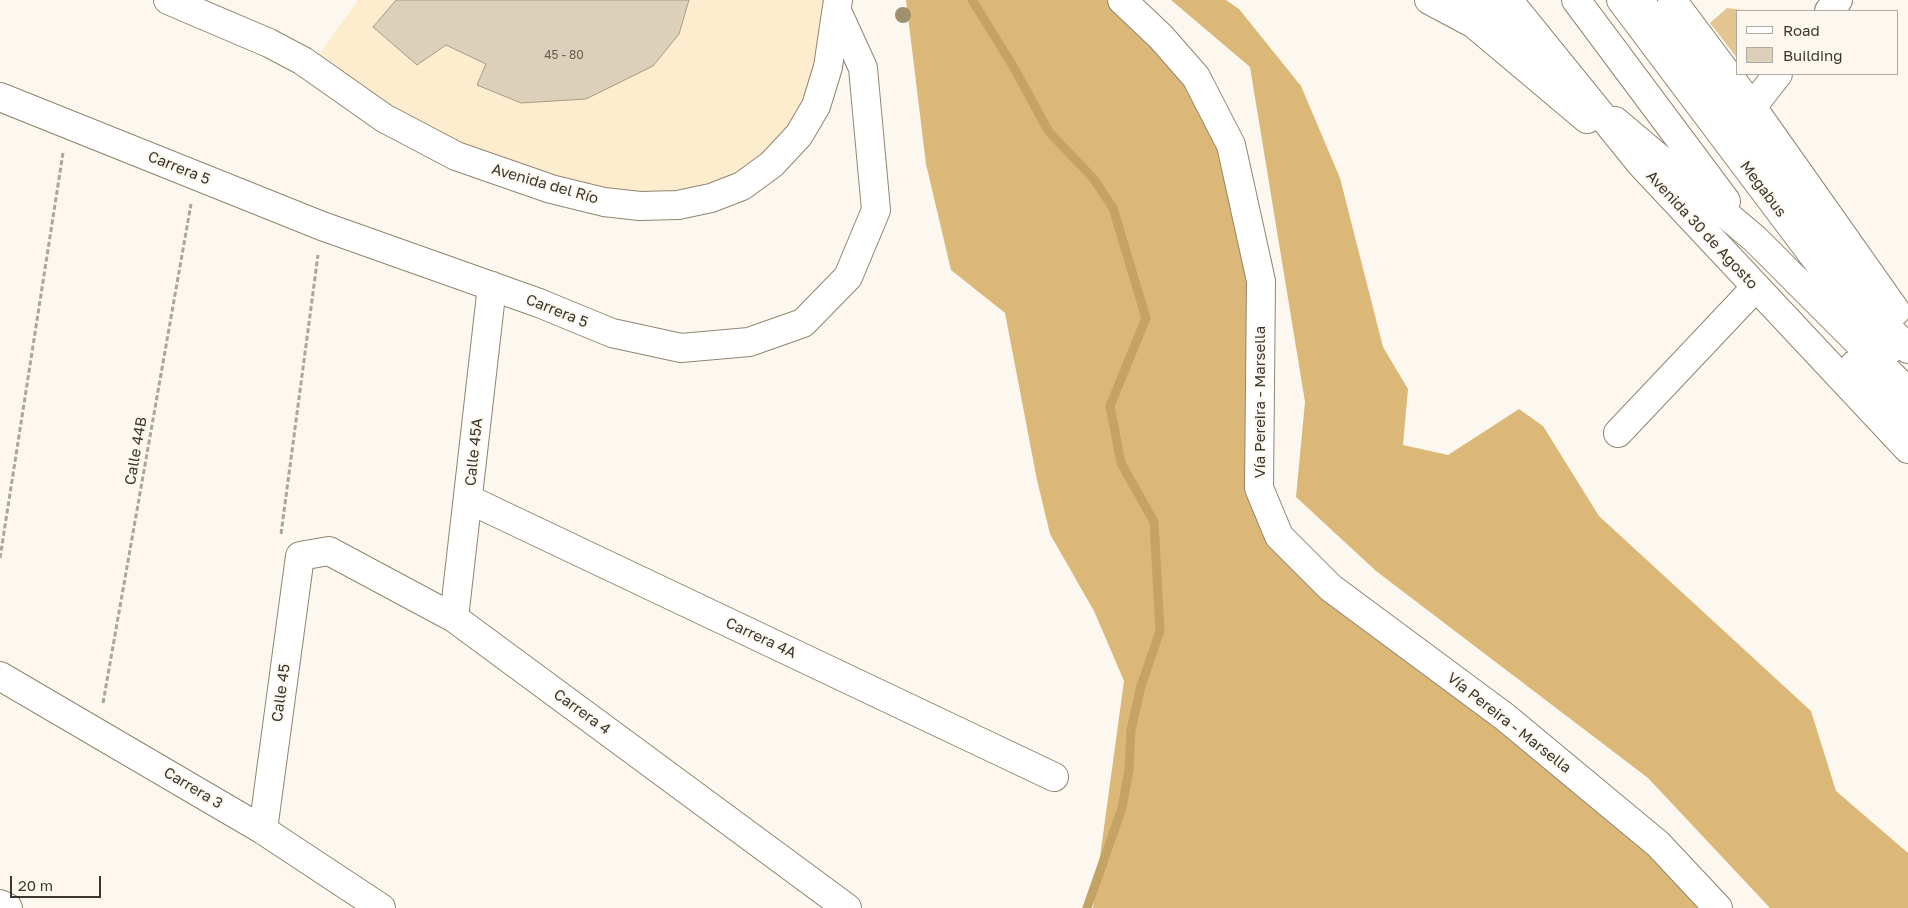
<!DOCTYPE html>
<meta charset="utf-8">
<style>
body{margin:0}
#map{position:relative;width:1908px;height:908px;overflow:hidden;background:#fdf8ef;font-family:"Golos Text",sans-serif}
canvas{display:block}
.legend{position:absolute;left:1736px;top:10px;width:162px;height:65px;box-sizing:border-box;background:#fdf8ef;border:1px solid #b0aba2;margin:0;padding:6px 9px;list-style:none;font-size:15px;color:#3c372e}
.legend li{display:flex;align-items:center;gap:10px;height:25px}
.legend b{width:25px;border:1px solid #b0aba2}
.scale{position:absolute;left:10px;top:876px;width:91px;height:22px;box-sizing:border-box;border:2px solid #3c372e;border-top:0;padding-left:6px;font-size:15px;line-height:18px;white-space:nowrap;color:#3c372e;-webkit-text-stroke:4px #fdf8ef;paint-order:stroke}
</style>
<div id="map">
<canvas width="1908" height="908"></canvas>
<ul class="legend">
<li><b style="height:6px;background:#fff"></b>Road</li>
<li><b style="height:14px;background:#ddd0ba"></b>Building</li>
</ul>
<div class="scale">20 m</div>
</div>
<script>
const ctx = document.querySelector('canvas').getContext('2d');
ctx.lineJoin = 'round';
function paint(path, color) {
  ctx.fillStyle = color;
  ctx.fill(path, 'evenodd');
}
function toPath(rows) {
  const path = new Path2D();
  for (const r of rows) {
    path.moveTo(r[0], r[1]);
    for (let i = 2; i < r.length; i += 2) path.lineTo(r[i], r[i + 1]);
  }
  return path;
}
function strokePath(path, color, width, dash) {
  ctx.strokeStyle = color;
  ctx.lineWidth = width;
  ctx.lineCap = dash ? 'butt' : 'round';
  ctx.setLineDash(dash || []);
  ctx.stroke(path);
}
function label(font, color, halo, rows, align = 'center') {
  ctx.font = font + ' "Golos Text",sans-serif';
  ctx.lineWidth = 4;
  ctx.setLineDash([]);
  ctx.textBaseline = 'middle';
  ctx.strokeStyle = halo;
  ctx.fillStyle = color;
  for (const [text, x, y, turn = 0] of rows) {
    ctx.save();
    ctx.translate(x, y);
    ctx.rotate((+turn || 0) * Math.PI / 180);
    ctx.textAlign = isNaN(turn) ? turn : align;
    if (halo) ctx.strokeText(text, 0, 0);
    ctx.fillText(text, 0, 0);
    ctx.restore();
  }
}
const built = toPath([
 [358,0,838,0,799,135,711,198,551,189,311,66]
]);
const green = toPath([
 [1727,8,1751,11,1737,11,1737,58,1710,23]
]);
const forest = toPath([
 [906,0,1120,0,1184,64,1236,166,1261,281,1259,488,1331,588,1718,908,1093,908,1124,681,1094,611,1050,534,1037,480,1005,313,951,270,926,164],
 [1171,0,1226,0,1239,9,1301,86,1340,178,1383,347,1408,389,1403,445,1448,455,1519,409,1543,426,1599,516,1811,711,1836,791,1908,853,1908,908,1770,908,1648,778,1376,571,1296,497,1305,402,1250,67]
]);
const stream = toPath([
 [972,0,1013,66,1049,132,1093,178,1113,208,1146,318,1110,406,1121,463,1154,522,1160,631,1141,686,1131,730,1129,770,1122,808,1087,908]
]);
const building = toPath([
 [396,0,689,0,679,34,653,66,586,99,521,103,477,85,486,64,446,45,417,65,373,27,396,0]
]);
const path = toPath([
 [281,534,318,255],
 [0,558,63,153],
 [103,703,191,204]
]);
const minor = toPath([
 [1122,0,1161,37,1196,77,1231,145,1261,281,1259,488,1279,536,1331,588,1505,717,1658,844,1718,908],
 [1470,0,1484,8,1556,71],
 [1576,0,1726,201],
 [1621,0,1864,323,1888,351],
 [1829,11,1838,0],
 [0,97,322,226,539,303,612,333,681,348,749,342,803,323,848,277,876,210,863,68,837,11],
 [1752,107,1778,74],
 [1615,121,1755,239,1908,392],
 [1854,365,1908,421],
 [1618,433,1756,287],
 [468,499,1054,777],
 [454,618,492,286],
 [0,676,263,830,381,908],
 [263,830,300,556,329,551,454,618,847,908],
 [0,904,8,908]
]);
const major = toPath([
 [168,0,269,43,303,61,384,118,456,156,551,189,604,202,640,206,678,205,711,198,742,186,772,164,799,135,816,106,828,67,838,0],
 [1429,0,1474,24,1587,119],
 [1508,0,1641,164,1908,449],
 [1639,0,1876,315,1908,349],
 [1672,0,1752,107,1896,311]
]);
const trees = [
 [903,15]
];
const numberNames = [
 ["45 - 80",564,55]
];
const streetNames = [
 ["Carrera 5",179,168,22],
 ["Avenida del Río",545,184,16],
 ["Megabus",1763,189,53],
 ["Avenida 30 de Agosto",1702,230,47],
 ["Carrera 5",557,311,22],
 ["Vía Pereira - Marsella",1260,402,-90],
 ["Calle 44B",136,451,-80],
 ["Calle 45A",474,452,-84],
 ["Carrera 4A",761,638,25],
 ["Calle 45",281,693,-82],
 ["Carrera 4",582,712,36],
 ["Vía Pereira - Marsella",1509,723,38],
 ["Carrera 3",193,788,31]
];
paint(built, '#fdecce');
paint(green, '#e2c591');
paint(forest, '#dbb878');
strokePath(stream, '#c5a364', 9);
paint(building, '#ddd0ba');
strokePath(building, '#a79b85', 1);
strokePath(minor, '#908570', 30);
strokePath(major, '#908570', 30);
strokePath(path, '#aba69d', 3, [5, 2.5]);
strokePath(minor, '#fff', 28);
strokePath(major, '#fff', 28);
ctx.fillStyle = '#9f906e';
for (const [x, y] of trees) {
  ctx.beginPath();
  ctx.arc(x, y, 8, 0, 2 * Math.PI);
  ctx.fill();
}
label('12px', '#645d51', null, numberNames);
label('15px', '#3c372e', '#fdf8ef', streetNames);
</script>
